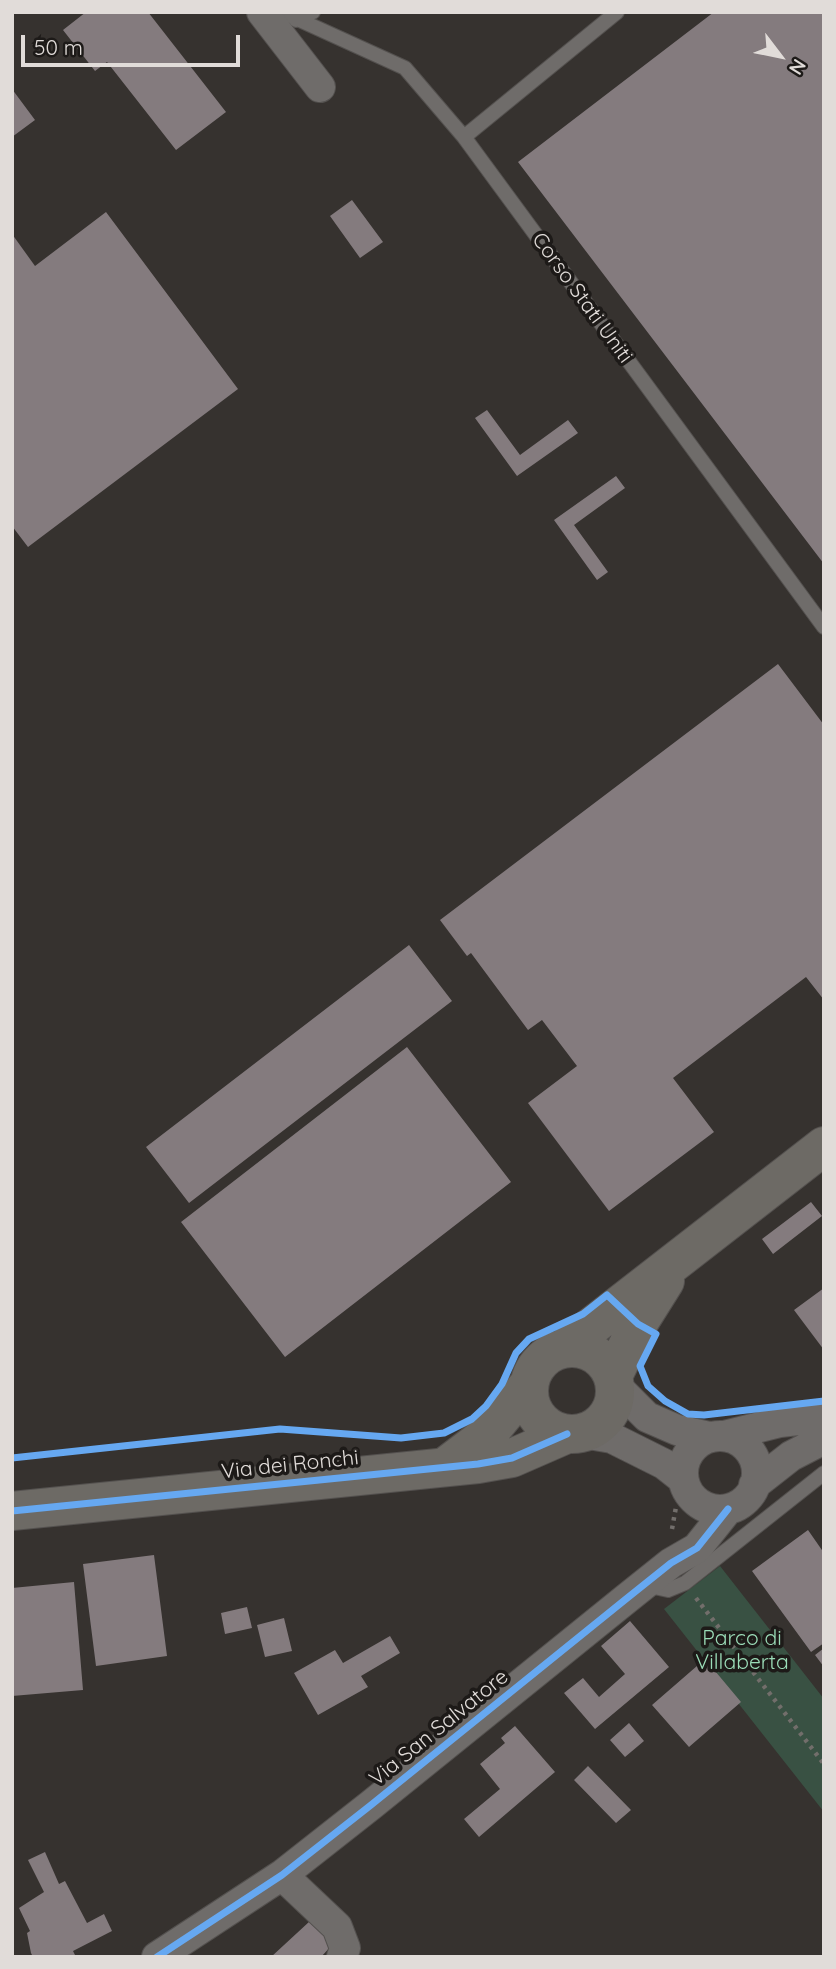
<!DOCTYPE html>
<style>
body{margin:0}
#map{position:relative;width:836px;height:1969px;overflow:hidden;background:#36322f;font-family:Quicksand,sans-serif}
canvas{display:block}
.frame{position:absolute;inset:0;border:14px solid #e1dcd9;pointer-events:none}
.north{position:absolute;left:745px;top:21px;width:70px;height:70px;-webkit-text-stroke:5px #1d1a18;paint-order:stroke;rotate:122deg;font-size:19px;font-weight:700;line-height:28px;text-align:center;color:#e1dcd9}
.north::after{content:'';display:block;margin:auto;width:24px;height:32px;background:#e1dcd9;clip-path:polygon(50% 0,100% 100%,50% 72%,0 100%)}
.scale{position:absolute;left:21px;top:35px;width:219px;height:32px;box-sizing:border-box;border:4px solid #e1dcd9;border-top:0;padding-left:9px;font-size:21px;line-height:24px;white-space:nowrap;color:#e1dcd9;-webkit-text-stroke:5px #1d1a18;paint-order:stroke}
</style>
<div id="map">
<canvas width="836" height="1969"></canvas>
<div class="frame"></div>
<div class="north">N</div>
<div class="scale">50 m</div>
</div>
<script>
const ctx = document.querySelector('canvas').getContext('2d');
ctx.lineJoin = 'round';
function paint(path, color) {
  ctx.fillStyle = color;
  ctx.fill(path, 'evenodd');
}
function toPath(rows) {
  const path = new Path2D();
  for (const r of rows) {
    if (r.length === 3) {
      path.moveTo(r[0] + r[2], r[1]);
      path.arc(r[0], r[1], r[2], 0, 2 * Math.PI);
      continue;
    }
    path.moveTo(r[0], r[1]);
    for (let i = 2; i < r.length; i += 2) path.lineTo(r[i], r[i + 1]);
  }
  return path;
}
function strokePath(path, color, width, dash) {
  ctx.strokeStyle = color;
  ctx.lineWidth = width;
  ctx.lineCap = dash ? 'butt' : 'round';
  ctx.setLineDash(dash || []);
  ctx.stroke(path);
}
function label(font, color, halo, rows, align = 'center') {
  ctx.font = font + ' Quicksand,sans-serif';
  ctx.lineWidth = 7;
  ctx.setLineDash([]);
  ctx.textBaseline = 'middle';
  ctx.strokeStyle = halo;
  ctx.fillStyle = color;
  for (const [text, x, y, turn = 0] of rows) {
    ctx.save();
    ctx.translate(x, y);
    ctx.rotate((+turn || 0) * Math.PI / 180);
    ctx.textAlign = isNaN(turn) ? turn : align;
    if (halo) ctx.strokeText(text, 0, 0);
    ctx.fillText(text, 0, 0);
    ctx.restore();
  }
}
const green = toPath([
 [720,1566,824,1699,824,1812,664,1609]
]);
const building = toPath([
 [86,12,148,12,226,112,176,150,107,62,95,71,63,30],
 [714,12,824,12,824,564,518,162],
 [12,89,35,120,12,137],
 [352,200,383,242,360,258,330,216],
 [106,212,238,389,28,547,12,526,12,234,35,266],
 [487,410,520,455,568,420,578,433,517,476,475,418],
 [616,476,625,488,574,525,608,572,597,580,554,520],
 [778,664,824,725,824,1000,806,977,673,1078,714,1132,609,1211,528,1103,577,1066,542,1020,528,1030,471,953,467,956,440,920],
 [409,945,452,1001,189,1203,146,1147],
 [407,1047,511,1182,285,1357,181,1222],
 [811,1202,822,1216,773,1254,762,1239],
 [824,1288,824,1350,794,1310],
 [808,1530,824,1553,824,1643,811,1652,752,1571],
 [154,1555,167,1656,96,1666,83,1564],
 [74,1582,83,1690,12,1696,12,1588],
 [247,1607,252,1628,225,1634,221,1613],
 [284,1618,292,1651,265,1657,257,1625],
 [630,1621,669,1667,595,1729,564,1693,583,1678,599,1697,625,1674,601,1646],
 [390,1636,400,1653,361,1676,368,1687,318,1715,294,1673,335,1650,343,1663],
 [824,1648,824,1667,815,1655],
 [705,1659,741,1702,689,1747,652,1705],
 [629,1723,644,1741,625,1757,610,1740],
 [515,1726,555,1772,479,1837,464,1819,500,1789,480,1764,505,1743,501,1738],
 [588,1766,631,1810,616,1823,574,1780],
 [45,1852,59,1884,65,1881,87,1923,104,1914,112,1931,73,1951,76,1957,33,1957,31,1953,27,1933,30,1931,19,1908,44,1892,28,1860],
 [310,1921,333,1944,321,1957,271,1957]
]);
const path = toPath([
 [672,1529,676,1507],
 [696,1598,824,1764]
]);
const lane = toPath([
 [282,12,405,68,464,137,824,627],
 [296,20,313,12],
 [464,137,617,12],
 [645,1585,668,1590,685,1583,824,1473]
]);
const street = toPath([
 [262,12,320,87],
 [615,1385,647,1417,677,1430,709,1437],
 [583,1433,612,1438,664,1464,683,1479],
 [724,1436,780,1422,824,1417],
 [720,1473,37],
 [754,1485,791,1456,824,1439],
 [282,1875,337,1927,345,1948,342,1957],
 [157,1957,282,1875,371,1805,626,1599,671,1563,697,1548,728,1509]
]);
const secondary = toPath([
 [572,1391,43],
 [564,1348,824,1146],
 [613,1376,638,1324,665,1281],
 [446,1466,488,1434,529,1384],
 [12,1511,478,1464,512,1458,567,1434]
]);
const cycleway = toPath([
 [12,1458,280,1429,401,1438,444,1433,472,1419,486,1406,502,1384,516,1353,529,1339,583,1314,607,1295,638,1324,656,1334,640,1366,648,1386,665,1401,688,1414,704,1415,824,1401],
 [12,1511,478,1464,512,1458,567,1434],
 [157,1957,282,1875,371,1805,626,1599,671,1563,697,1548,728,1509]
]);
const streetNames = [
 ["Corso Stati Uniti",582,298,54],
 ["Via dei Ronchi",290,1465,-6],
 ["Via San Salvatore",439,1728,-39]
];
const parkNames = [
 ["Parco di",742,1639],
 ["Villaberta",742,1663]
];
paint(green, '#395143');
paint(building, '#847b7e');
strokePath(lane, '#54514f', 16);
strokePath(street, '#54514f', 32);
strokePath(secondary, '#54514f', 40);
strokePath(path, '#726e6b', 4.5, [3.5, 5]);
strokePath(lane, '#6f6c6a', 14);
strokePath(street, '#6f6c6a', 30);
strokePath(secondary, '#6d6a65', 38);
strokePath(cycleway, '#66a8f1', 7);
label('21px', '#e1dcd9', '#1d1a18', streetNames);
label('21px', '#9bddb8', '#1d1a18', parkNames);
</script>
